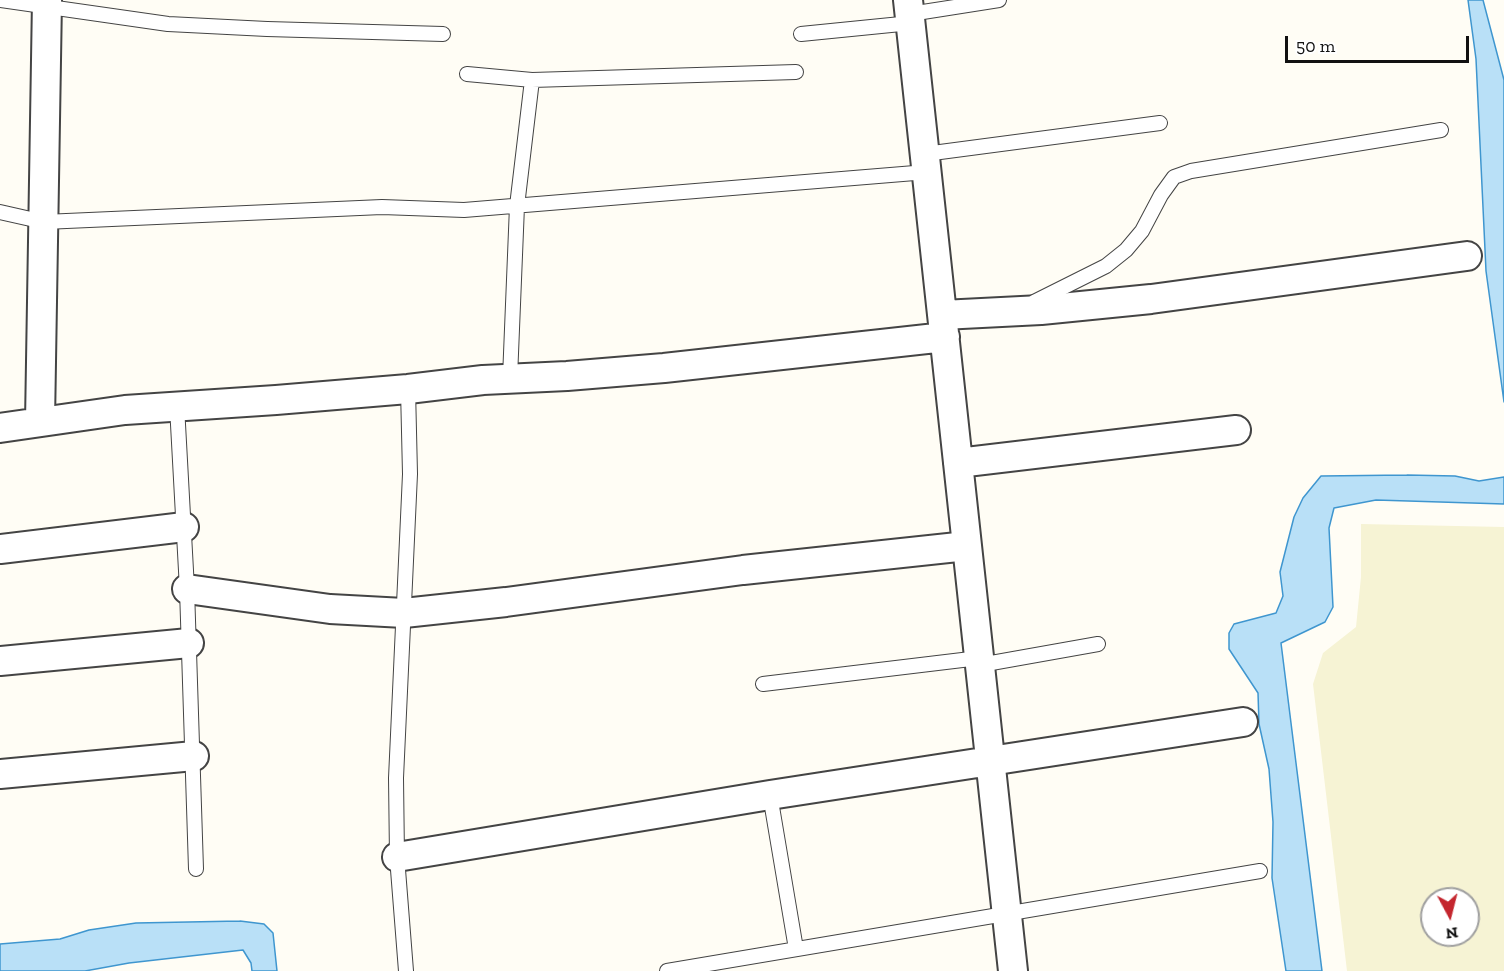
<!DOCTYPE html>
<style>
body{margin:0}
#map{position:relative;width:1504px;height:971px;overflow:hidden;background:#fffdf5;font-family:"Zilla Slab",serif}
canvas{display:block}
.north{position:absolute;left:1420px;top:887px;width:60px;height:60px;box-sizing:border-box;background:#fff;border:2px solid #a0a0a0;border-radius:50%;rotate:173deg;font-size:16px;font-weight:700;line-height:24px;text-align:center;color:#111}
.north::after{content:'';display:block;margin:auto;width:21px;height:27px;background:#c4262e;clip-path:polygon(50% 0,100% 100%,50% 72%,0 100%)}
.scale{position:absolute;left:1285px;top:36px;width:184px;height:27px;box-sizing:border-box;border:3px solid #111;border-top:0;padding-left:8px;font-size:18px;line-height:21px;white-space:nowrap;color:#111;-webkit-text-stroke:4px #fff;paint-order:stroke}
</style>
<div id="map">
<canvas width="1504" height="971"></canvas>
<div class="north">N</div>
<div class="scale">50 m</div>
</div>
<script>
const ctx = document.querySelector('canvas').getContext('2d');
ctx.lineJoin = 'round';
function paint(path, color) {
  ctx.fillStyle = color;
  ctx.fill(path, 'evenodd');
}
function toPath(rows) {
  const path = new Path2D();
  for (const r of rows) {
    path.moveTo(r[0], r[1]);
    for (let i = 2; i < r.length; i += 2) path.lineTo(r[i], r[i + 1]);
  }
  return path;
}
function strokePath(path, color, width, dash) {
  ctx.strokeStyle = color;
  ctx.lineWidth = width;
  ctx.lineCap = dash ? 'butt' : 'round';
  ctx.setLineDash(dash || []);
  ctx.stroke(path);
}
const farmland = toPath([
 [1361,524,1504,527,1504,971,1347,971,1313,684,1323,653,1356,627,1361,577],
 [1432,899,1468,899,1468,935,1432,935]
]);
const water = toPath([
 [1468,0,1483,0,1504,80,1504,402,1486,271,1476,59,1468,0],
 [1407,475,1455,476,1479,481,1504,477,1504,504,1376,500,1334,508,1329,528,1333,607,1325,622,1281,643,1322,971,1286,971,1272,878,1273,822,1269,769,1259,724,1258,693,1229,649,1229,633,1234,624,1276,613,1283,596,1280,572,1294,517,1303,498,1321,476,1407,475],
 [240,921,264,924,273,933,277,971,252,971,251,963,243,950,129,963,85,971,0,971,0,944,60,939,89,930,136,923,240,921]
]);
const service = toPath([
 [1,0,168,24,267,29,443,34],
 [910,14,999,0],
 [801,34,911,23],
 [467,74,532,80,796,72],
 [925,154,1160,123],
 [0,212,44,222,382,207,464,210,927,172],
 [1034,302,1106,266,1126,250,1142,231,1161,195,1174,177,1191,171,1441,130],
 [510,378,517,206,532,80],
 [177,406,187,589,196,869],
 [980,665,1098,644],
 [763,684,979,658],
 [770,795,796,949],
 [406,971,397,857,396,778,410,474,408,389],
 [667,971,1260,871]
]);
const minor = toPath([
 [908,0,1013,971],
 [942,315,1041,310,1151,299,1467,256],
 [40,422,47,0],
 [0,428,125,410,276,400,408,389,483,380,567,376,664,368,945,337],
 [958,463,1236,430],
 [0,549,184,527],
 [187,589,330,609,404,613,506,602,743,570,967,546],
 [0,661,189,643],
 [0,774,194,756],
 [397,857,770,795,1243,722]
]);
paint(farmland, '#f6f3d4');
paint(water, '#b9e0f7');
strokePath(water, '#3f96cf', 1.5);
strokePath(service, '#444', 16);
strokePath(minor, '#444', 32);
strokePath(service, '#fff', 14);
strokePath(minor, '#fff', 28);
</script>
